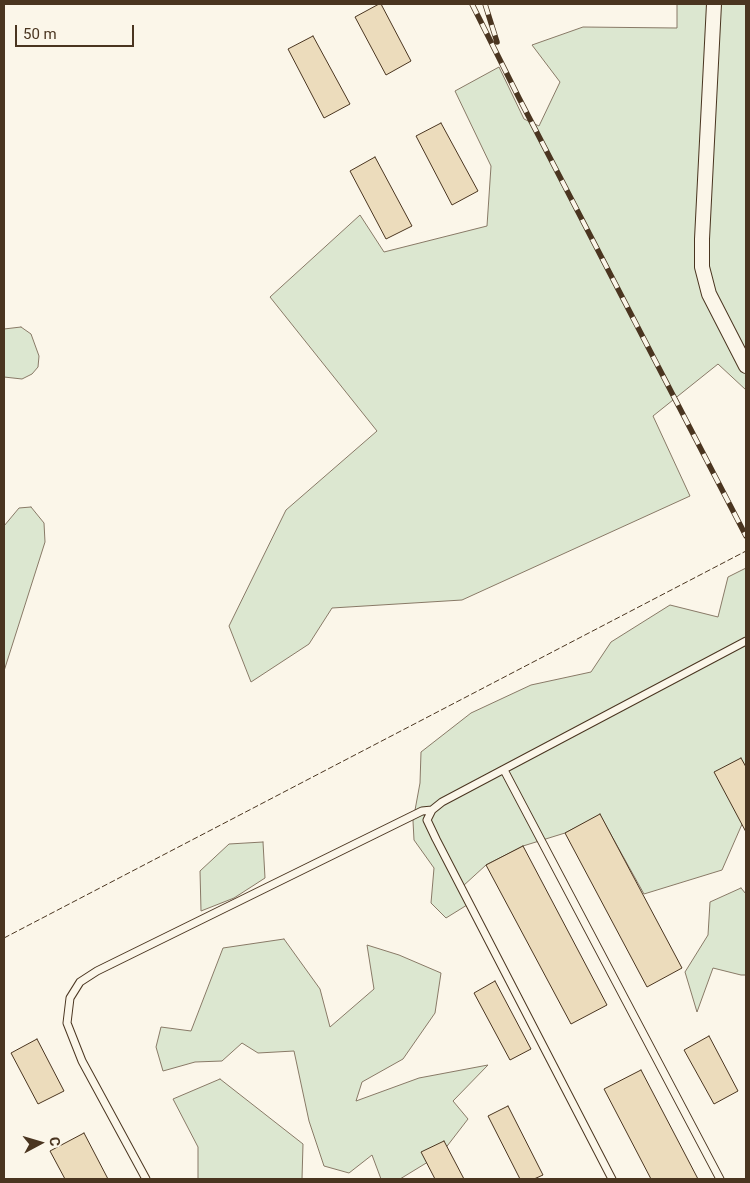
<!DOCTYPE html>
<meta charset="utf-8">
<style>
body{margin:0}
#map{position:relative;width:750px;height:1183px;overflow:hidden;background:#fbf6e9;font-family:Roboto,sans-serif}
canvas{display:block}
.frame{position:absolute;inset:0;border:5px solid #4a3520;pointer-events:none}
.north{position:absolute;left:15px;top:1118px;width:50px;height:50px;-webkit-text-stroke:4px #fbf6e9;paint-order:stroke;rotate:84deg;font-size:14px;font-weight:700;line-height:20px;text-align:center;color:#4a3520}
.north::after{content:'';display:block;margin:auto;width:18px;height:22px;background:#4a3520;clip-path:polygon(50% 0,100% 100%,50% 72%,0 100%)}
.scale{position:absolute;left:15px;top:25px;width:119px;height:22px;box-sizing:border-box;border:2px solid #4a3520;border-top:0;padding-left:6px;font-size:15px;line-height:18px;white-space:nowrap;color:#4a3520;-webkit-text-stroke:4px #fbf6e9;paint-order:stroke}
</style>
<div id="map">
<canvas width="750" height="1183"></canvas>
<div class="frame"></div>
<div class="north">С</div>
<div class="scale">50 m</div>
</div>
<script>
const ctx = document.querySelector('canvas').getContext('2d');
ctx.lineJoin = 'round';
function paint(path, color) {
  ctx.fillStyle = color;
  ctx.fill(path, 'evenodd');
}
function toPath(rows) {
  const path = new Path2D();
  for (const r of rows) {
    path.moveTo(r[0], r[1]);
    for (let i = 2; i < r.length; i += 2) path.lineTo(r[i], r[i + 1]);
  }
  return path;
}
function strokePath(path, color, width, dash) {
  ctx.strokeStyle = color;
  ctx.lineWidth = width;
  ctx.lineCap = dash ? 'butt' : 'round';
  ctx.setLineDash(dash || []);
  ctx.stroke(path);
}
const green = toPath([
 [677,4,746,4,746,390,718,364,653,416,690,496,462,600,332,608,309,644,251,682,229,626,286,510,377,431,270,297,360,215,384,252,487,226,491,166,455,91,499,67,524,119,539,126,560,82,532,45,583,27,677,28,677,4],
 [21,327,31,334,39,356,38,367,32,374,22,379,4,377,4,329,21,327],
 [31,507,44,523,45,542,4,671,4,526,19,508,31,507],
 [746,568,746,815,722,870,644,894,600,815,565,833,523,846,486,865,463,886,467,905,446,918,431,903,434,868,414,840,413,821,420,783,421,752,471,713,531,685,591,672,611,642,670,605,718,617,728,577,746,568],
 [263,842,265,878,234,898,201,911,200,871,229,844,263,842],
 [741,888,746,894,746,975,741,975,713,968,697,1012,685,972,708,935,710,902,741,888],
 [284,939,320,989,330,1027,374,989,367,945,399,955,441,973,435,1013,403,1059,362,1082,356,1101,419,1078,488,1065,453,1101,468,1119,441,1154,400,1179,381,1179,372,1155,349,1173,324,1166,309,1121,294,1051,258,1053,242,1043,222,1061,195,1062,163,1071,156,1047,161,1027,191,1031,223,948,284,939],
 [220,1079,303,1144,302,1179,198,1179,198,1147,173,1099,220,1079]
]);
const building = toPath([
 [379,4,381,4,411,61,386,75,355,17,379,4],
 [313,36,350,104,324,118,288,49,313,36],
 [441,123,478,191,452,205,416,136,441,123],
 [375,157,412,226,386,239,350,171,375,157],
 [741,758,746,767,746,832,714,772,741,758],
 [600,814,682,968,647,987,565,833,600,814],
 [523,846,607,1005,571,1024,486,865,523,846],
 [495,981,531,1049,510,1060,474,993,495,981],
 [709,1036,738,1091,714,1104,684,1050,709,1036],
 [37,1039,64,1091,38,1104,11,1053,37,1039],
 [641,1070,698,1179,651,1179,604,1089,641,1070],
 [508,1106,543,1175,534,1179,520,1179,488,1116,508,1106],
 [84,1133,108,1179,65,1179,50,1151,84,1133],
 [444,1141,464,1179,435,1179,421,1152,444,1141]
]);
const service = toPath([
 [504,770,720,1179],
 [146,1179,82,1061,67,1023,70,998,80,982,97,971,422,811,432,810],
 [612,1179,436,839,427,820,432,810,442,802,746,641]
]);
const minor = toPath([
 [714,4,702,239,702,267,709,294,746,366]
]);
const rail = toPath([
 [472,4,519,98,746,536],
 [485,4,497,42]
]);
const fence = toPath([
 [4,938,746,551]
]);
paint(green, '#dce7d0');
strokePath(green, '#887966', 1);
paint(building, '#ecdcbc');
strokePath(building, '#4a3520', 1);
strokePath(service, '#4a3520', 9);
strokePath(minor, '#4a3520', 16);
strokePath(service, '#fbf6e9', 7);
strokePath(minor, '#fbf6e9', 14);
strokePath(rail, '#4a3520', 5.5);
strokePath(rail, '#fbf6e9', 4, [11]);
strokePath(fence, '#4a3520', 1, [6, 2.5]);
</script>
